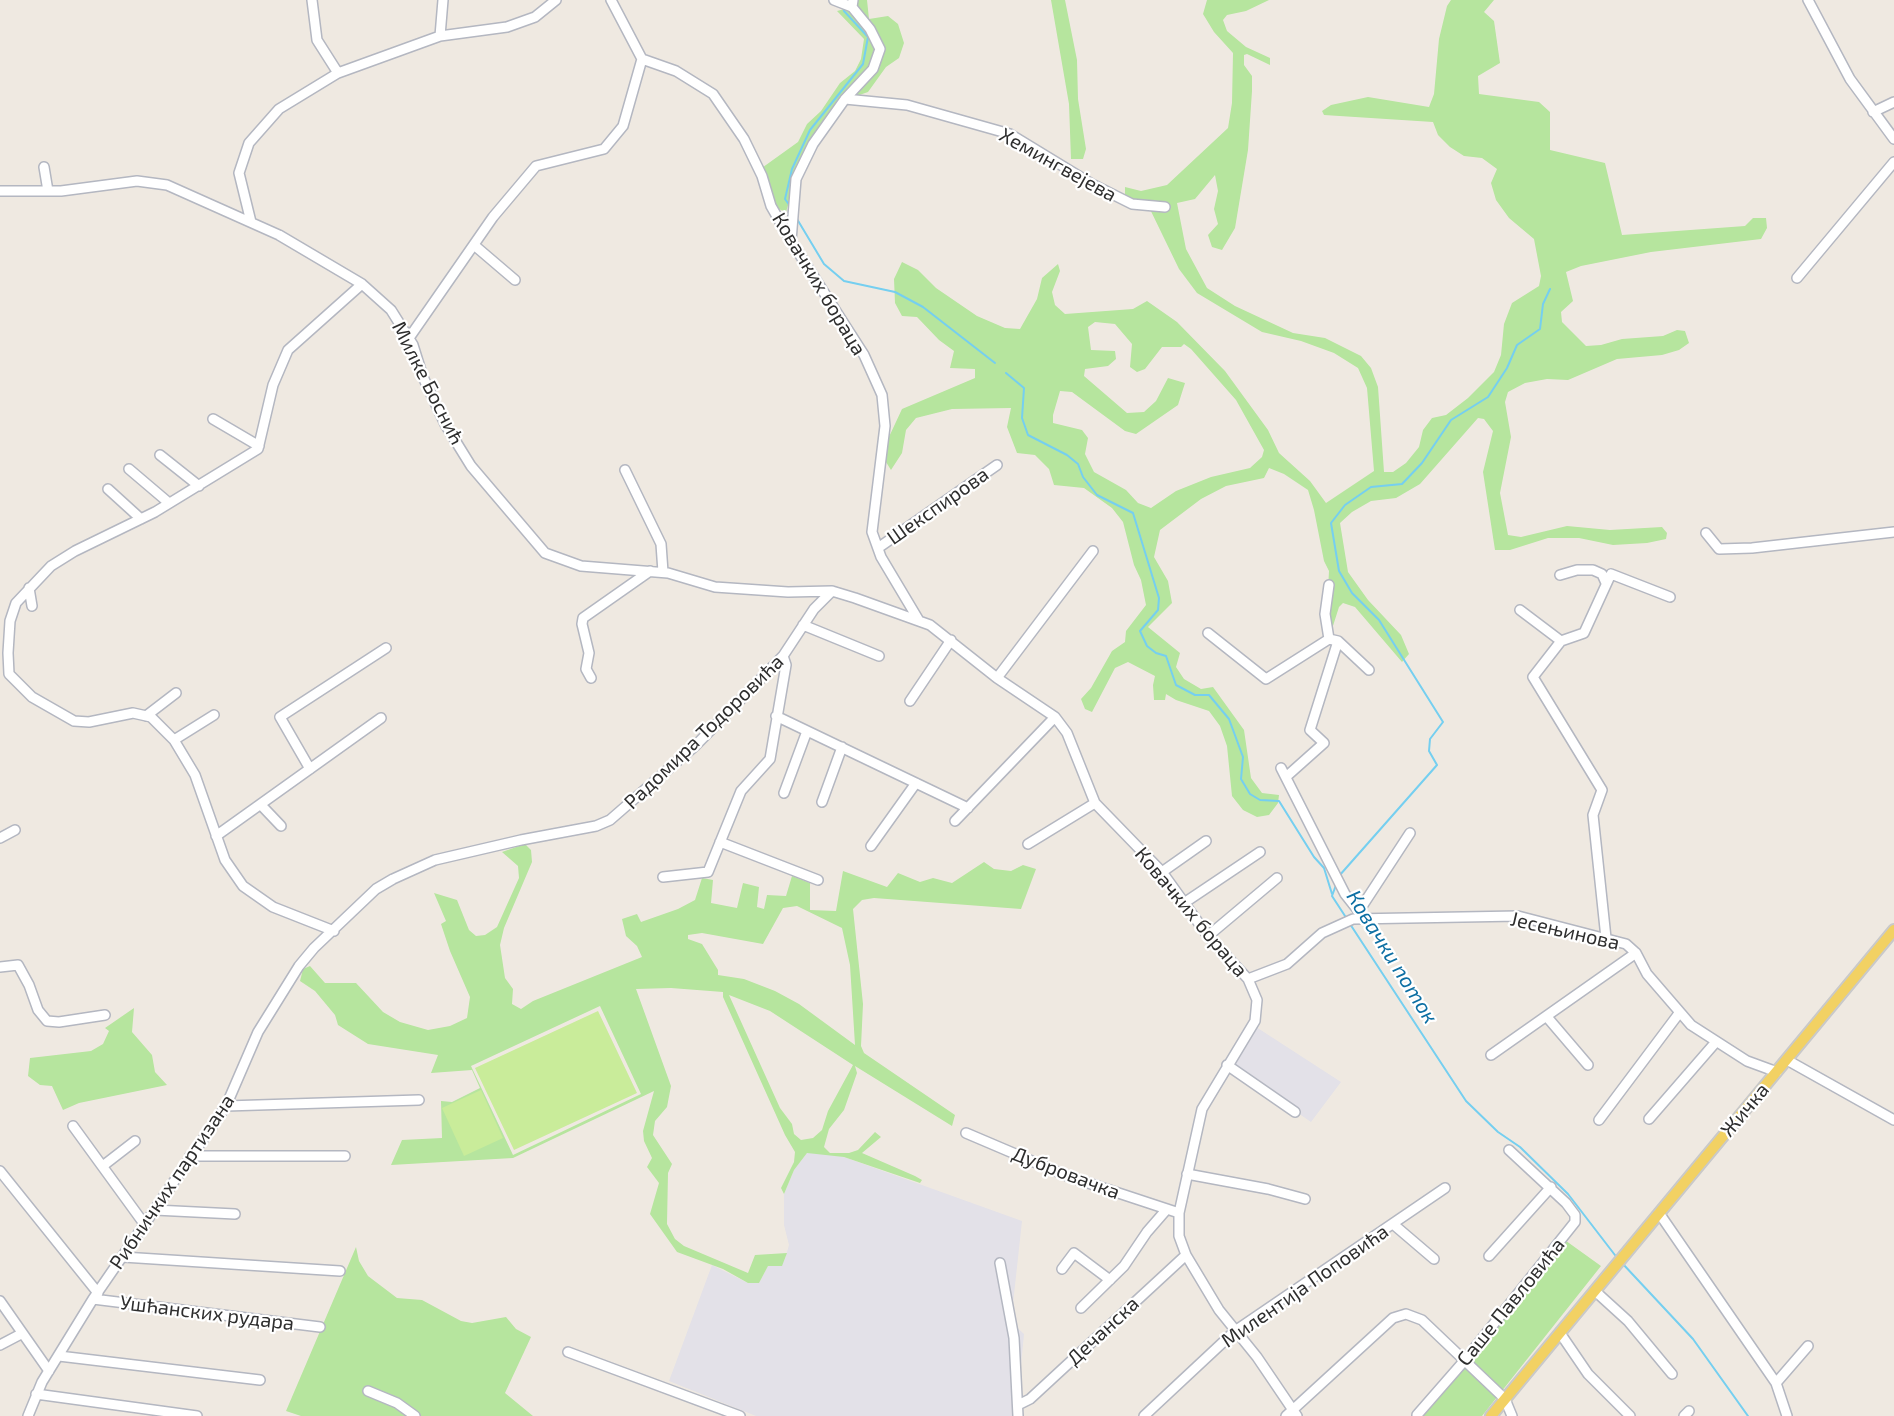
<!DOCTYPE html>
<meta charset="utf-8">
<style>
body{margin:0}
canvas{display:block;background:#efe9e1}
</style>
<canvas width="1894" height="1416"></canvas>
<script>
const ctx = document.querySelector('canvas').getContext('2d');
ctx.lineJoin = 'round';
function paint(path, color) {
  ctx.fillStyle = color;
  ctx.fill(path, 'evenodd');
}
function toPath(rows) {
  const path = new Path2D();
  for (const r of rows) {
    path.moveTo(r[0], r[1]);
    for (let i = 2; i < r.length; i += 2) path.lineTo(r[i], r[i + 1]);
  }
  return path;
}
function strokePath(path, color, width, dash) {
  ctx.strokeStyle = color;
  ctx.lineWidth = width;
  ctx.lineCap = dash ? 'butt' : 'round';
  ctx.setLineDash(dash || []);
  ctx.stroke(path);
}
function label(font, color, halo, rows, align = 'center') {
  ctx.font = font + ' "Exo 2",sans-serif';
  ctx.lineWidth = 4.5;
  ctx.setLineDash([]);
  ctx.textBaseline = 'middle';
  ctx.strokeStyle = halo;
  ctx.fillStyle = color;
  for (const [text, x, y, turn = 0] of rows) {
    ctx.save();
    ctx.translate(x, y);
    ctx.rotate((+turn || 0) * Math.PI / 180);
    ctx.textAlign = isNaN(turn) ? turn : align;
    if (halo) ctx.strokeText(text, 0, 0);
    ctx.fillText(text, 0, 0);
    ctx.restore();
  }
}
const industrial = toPath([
 [1253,1025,1341,1082,1311,1122,1228,1065],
 [823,1152,844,1157,1022,1221,1011,1322,1024,1334,1016,1416,756,1416,669,1381,712,1265,748,1283,759,1283,768,1266,785,1259,789,1245,784,1225,784,1194,794,1170,807,1153]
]);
const green = toPath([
 [852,0,867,0,869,19,888,16,898,24,904,43,899,58,886,67,868,92,845,100,796,179,786,212,771,206,759,170,798,142,807,124,821,111,840,83,855,71,861,59,864,39,837,11,852,7],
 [1051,0,1065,0,1077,60,1078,99,1086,149,1083,159,1071,159,1069,104],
 [1207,0,1269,0,1246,11,1227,15,1223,20,1227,31,1246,47,1270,58,1270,65,1247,54,1244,55,1244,65,1252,76,1252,91,1248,150,1235,228,1222,250,1212,247,1208,235,1218,224,1214,209,1218,191,1215,175,1195,199,1177,203,1186,249,1207,288,1235,306,1293,333,1325,338,1361,356,1371,368,1378,387,1384,472,1393,472,1406,463,1419,447,1423,430,1432,418,1446,415,1468,398,1494,372,1501,355,1504,324,1512,303,1539,286,1541,276,1534,239,1509,218,1496,200,1491,183,1497,169,1482,158,1464,156,1450,147,1438,135,1433,122,1324,115,1322,111,1331,105,1368,97,1429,107,1434,94,1439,39,1447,6,1451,0,1494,0,1484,12,1494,21,1500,63,1478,76,1479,94,1539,102,1550,112,1550,150,1605,163,1622,235,1745,226,1753,218,1766,218,1767,228,1761,239,1651,252,1581,266,1566,272,1573,301,1561,312,1562,322,1586,346,1601,345,1622,339,1663,336,1677,330,1685,331,1689,343,1679,350,1662,355,1617,359,1568,380,1547,379,1525,383,1508,392,1505,402,1511,437,1500,493,1508,535,1521,537,1567,526,1610,530,1662,527,1667,533,1666,539,1647,543,1613,545,1579,538,1548,538,1510,550,1495,550,1483,472,1493,431,1484,419,1478,418,1420,484,1396,498,1371,501,1352,512,1340,523,1348,572,1368,600,1401,635,1409,654,1402,662,1355,607,1343,603,1339,607,1332,629,1326,627,1329,571,1324,561,1314,510,1308,490,1284,474,1269,468,1264,478,1226,486,1201,499,1160,530,1154,557,1168,581,1172,603,1148,627,1180,653,1176,667,1184,679,1201,689,1213,687,1244,730,1251,778,1262,793,1279,795,1278,803,1269,815,1257,817,1243,810,1232,796,1227,746,1220,726,1209,711,1176,700,1166,694,1165,700,1154,700,1153,685,1155,676,1128,662,1115,668,1092,712,1085,709,1081,699,1091,688,1112,651,1125,642,1126,631,1146,605,1141,580,1134,565,1123,522,1112,508,1084,488,1054,485,1049,469,1035,455,1017,453,1007,427,1011,408,952,409,916,418,906,430,902,453,891,470,881,454,902,409,975,378,975,369,950,368,954,351,939,340,917,317,902,316,895,303,894,279,902,262,918,270,936,288,977,316,1005,328,1020,329,1037,299,1042,278,1058,264,1060,271,1052,292,1055,305,1065,314,1133,309,1147,301,1177,322,1225,371,1268,430,1279,453,1310,481,1326,503,1374,471,1367,388,1358,368,1334,353,1301,341,1262,332,1197,293,1179,269,1147,203,1125,197,1125,187,1141,191,1167,185,1228,128,1232,103,1233,53,1214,32,1203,14],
 [1095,322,1115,324,1132,344,1130,367,1137,372,1145,369,1162,347,1181,347,1184,344,1191,349,1236,400,1264,450,1262,457,1250,468,1211,477,1176,491,1151,508,1138,503,1126,490,1094,472,1085,454,1088,438,1082,430,1053,423,1053,415,1060,391,1072,392,1125,431,1136,434,1178,405,1185,383,1168,378,1156,401,1144,412,1127,413,1084,376,1085,369,1108,366,1116,359,1115,351,1091,350,1088,327],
 [522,845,526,845,531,850,532,862,504,928,500,945,505,978,513,989,512,1004,521,1009,533,1001,642,957,637,946,626,936,622,919,637,914,641,922,678,909,695,900,702,878,713,880,711,903,737,908,743,883,759,887,757,907,764,909,767,895,786,896,792,876,810,883,810,910,836,911,843,871,887,887,898,873,920,882,933,878,952,883,984,862,994,869,1011,871,1023,865,1036,869,1021,909,874,898,862,900,853,909,863,1004,861,1046,864,1053,955,1115,952,1126,855,1066,857,1073,844,1110,829,1129,824,1147,830,1153,849,1153,858,1150,875,1132,881,1137,862,1153,915,1176,922,1180,920,1183,844,1157,807,1153,794,1170,784,1194,781,1188,794,1162,795,1152,785,1135,723,997,723,992,671,988,636,989,671,1086,667,1107,655,1121,653,1135,672,1164,668,1173,667,1224,675,1239,684,1246,748,1273,755,1255,787,1253,782,1266,768,1266,759,1283,748,1283,723,1269,677,1252,650,1214,659,1183,647,1167,652,1158,644,1141,643,1131,654,1091,513,1158,391,1165,402,1140,442,1138,441,1101,452,1102,480,1088,472,1070,431,1073,438,1055,368,1044,338,1025,335,1015,315,991,300,981,303,969,310,966,325,983,356,983,383,1012,400,1022,428,1030,450,1026,467,1018,470,997,450,951,441,924,446,921,434,893,457,900,469,930,476,936,485,935,497,927,519,878,518,866,502,852],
 [797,906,842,928,850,965,855,1045,799,1004,775,991,744,979,718,975,718,970,702,944,688,939,688,935,702,933,763,944,783,908],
 [729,995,770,1011,853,1065,828,1111,822,1130,813,1138,801,1140,794,1134,792,1124,780,1108],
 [600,1006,641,1094,513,1155,471,1066],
 [134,1008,132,1032,152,1055,155,1072,167,1085,79,1103,63,1110,52,1086,40,1085,28,1076,30,1058,91,1051,103,1044,109,1031,105,1028],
 [1562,1238,1601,1266,1482,1416,1416,1416],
 [356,1247,359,1261,368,1276,397,1298,422,1300,461,1321,472,1323,506,1317,516,1329,531,1337,505,1393,533,1416,301,1416,286,1411]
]);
const pitch = toPath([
 [598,1011,637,1093,514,1150,475,1068],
 [481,1090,503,1138,464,1156,442,1108]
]);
const stream = toPath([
 [790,206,785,199,792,169,810,130,863,64,868,37,844,11,843,6],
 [797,219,824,264,844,281,895,292,923,307,995,363],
 [1006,373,1024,388,1022,418,1028,435,1067,455,1078,464,1083,477,1097,495,1133,513,1159,598,1158,610,1140,631,1147,646,1156,653,1166,656,1176,685,1195,695,1209,695,1229,719,1243,757,1241,779,1250,794,1260,800,1279,801,1314,857,1324,868,1332,894],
 [1339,876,1437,765,1429,751,1430,739,1443,722,1379,620,1352,593,1339,571,1331,523,1345,505,1371,487,1402,484,1422,463,1451,420,1488,397,1507,368,1517,345,1540,329,1543,304,1550,289],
 [1336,885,1332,896,1347,919],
 [1350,924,1466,1101,1498,1132,1520,1147,1568,1194,1618,1259],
 [1622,1263,1693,1339,1748,1416]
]);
const minor = toPath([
 [312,0,317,40,338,73],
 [611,0,642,59,676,71,713,94,744,139,762,176,771,206,791,241,864,355,882,395,885,426,872,532,881,557,918,619],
 [834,0,852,7],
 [1808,0,1850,79,1894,139],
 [440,36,443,0],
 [845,99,907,105,1010,134,1092,184,1132,204,1165,207],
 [1873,112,1894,102],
 [44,167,48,191],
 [0,191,61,191,137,181,167,185,279,235,362,284,391,310,413,345,423,377,445,424,471,466,545,553,581,566,668,573,715,587,788,592,832,591,855,598,930,625,997,678,1055,717,1067,733,1095,803,1162,872,1208,936,1248,979,1257,1000,1255,1021,1202,1109,1179,1213,1179,1236,1186,1255,1219,1310,1257,1357,1297,1416],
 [251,222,239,173,249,143,279,109,338,73,440,36,507,27,535,17,556,0],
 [791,241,796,179,813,144,845,99,873,69,880,49,870,29,852,7,853,0],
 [474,245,515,280],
 [1797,278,1894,162],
 [409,338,493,217,536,166,604,149,623,126,642,59],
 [213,419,259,446],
 [160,455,199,486],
 [129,469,169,503],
 [625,470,661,544,663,572],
 [108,489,141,519],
 [1706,533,1719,549,1752,548,1894,532],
 [878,548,997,465],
 [1560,575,1577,570,1593,570,1602,574,1606,583],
 [1329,585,1325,614,1329,639],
 [29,588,32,606],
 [1520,610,1561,641],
 [803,625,879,656],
 [1208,633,1266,679,1329,639,1338,641,1310,730,1324,743,1287,776],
 [1338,641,1369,670],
 [591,678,586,669,589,653,582,624,583,618,650,571],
 [997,678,1093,551],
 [910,701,951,640],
 [146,716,176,693],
 [776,716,968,808],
 [174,740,214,715],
 [1281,768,1345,894,1364,918],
 [310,769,280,717,386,648],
 [784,793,807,731],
 [822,802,842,747],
 [261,805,281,826],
 [955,821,1055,717],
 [216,836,381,718],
 [0,838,15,830],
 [720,842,818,880],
 [1028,844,1095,803],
 [871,846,916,783],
 [1162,872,1206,841],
 [663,877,708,872,741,791,770,759,786,665,783,656],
 [1184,903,1260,852],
 [1359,911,1410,833],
 [334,931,273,907,243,886,225,860,195,775,174,740,151,717,133,713,89,722,74,721,32,697,9,674,8,653,10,621,16,603,51,566,75,551,155,512,258,449,273,385,288,350,362,284],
 [1208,936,1277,878],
 [1606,938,1593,815,1602,790,1533,677,1561,641,1584,633,1611,574,1670,597],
 [0,967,18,965,29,985,38,1010,47,1021,59,1022,105,1015],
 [1248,979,1287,964,1322,933,1353,919,1518,916,1626,944,1636,953,1647,974,1691,1025,1747,1061,1777,1072],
 [1547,1017,1588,1065],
 [1491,1055,1636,953],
 [1787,1060,1894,1120],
 [1227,1065,1295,1112],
 [226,1106,419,1100],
 [1649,1119,1715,1043],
 [1599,1120,1680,1012],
 [73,1126,145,1225],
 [966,1133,1067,1176,1179,1213],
 [190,1156,345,1156],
 [104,1165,135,1141],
 [0,1171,98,1293],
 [1187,1174,1268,1189,1305,1199],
 [155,1210,235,1214],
 [1659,1213,1776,1383,1787,1416],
 [1393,1224,1434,1259],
 [1489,1256,1551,1187],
 [123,1257,340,1271],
 [1000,1263,1014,1338,1018,1416],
 [1062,1269,1074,1253,1110,1280],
 [1595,1291,1628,1321,1672,1374],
 [93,1299,320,1327],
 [0,1301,49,1371],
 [1081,1308,1124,1266,1147,1232,1167,1209],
 [1560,1333,1588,1374,1630,1416],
 [0,1345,21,1334],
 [568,1352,740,1416],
 [59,1356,260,1380],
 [1776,1383,1808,1346],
 [368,1391,397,1403,415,1416],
 [36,1394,197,1416],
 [1018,1405,1030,1399,1186,1255],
 [1417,1415,1465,1360,1575,1222,1575,1215,1566,1203,1509,1150],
 [28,1416,42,1382,93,1299,226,1106,258,1032,299,966,314,948,376,889,393,879,435,860,521,840,596,826,610,820,695,746,752,688,783,656,814,609,832,591],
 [1144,1416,1235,1331,1445,1188],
 [1286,1416,1393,1318,1406,1314,1422,1320,1505,1399,1512,1416],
 [1684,1416,1689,1411]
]);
const major = toPath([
 [1491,1416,1894,930]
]);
const streetNames = [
 ["Хемингвејева",1058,165,29],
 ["Ковачких бораца",819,284,59],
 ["Милке Боснић",428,383,63],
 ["Шекспирова",938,506,-35],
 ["Радомира Тодоровића",704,732,-44],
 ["Ковачких бораца",1191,912,50],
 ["Јесењинова",1565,931,13],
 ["Жичка",1745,1110,-50],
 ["Дубровачка",1066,1173,21],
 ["Рибничких партизана",172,1182,-56],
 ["Милентија Поповића",1305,1286,-35],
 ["Саше Павловића",1511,1302,-51],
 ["Ушћанских рудара",207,1313,7],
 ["Дечанска",1103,1331,-43]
];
const waterNames = [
 ["Ковачки поток",1392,957,58]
];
paint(industrial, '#e3e1e8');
paint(green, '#b6e59e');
paint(pitch, '#c9ec9a');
strokePath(stream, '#75cff0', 2);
strokePath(minor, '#b4b7c1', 12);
strokePath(major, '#c9c9c9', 14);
strokePath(minor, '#fff', 9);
strokePath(major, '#f2d163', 10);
label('20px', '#2e2e2e', '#fff', streetNames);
label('italic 21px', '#0d6fa3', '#fff', waterNames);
</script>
